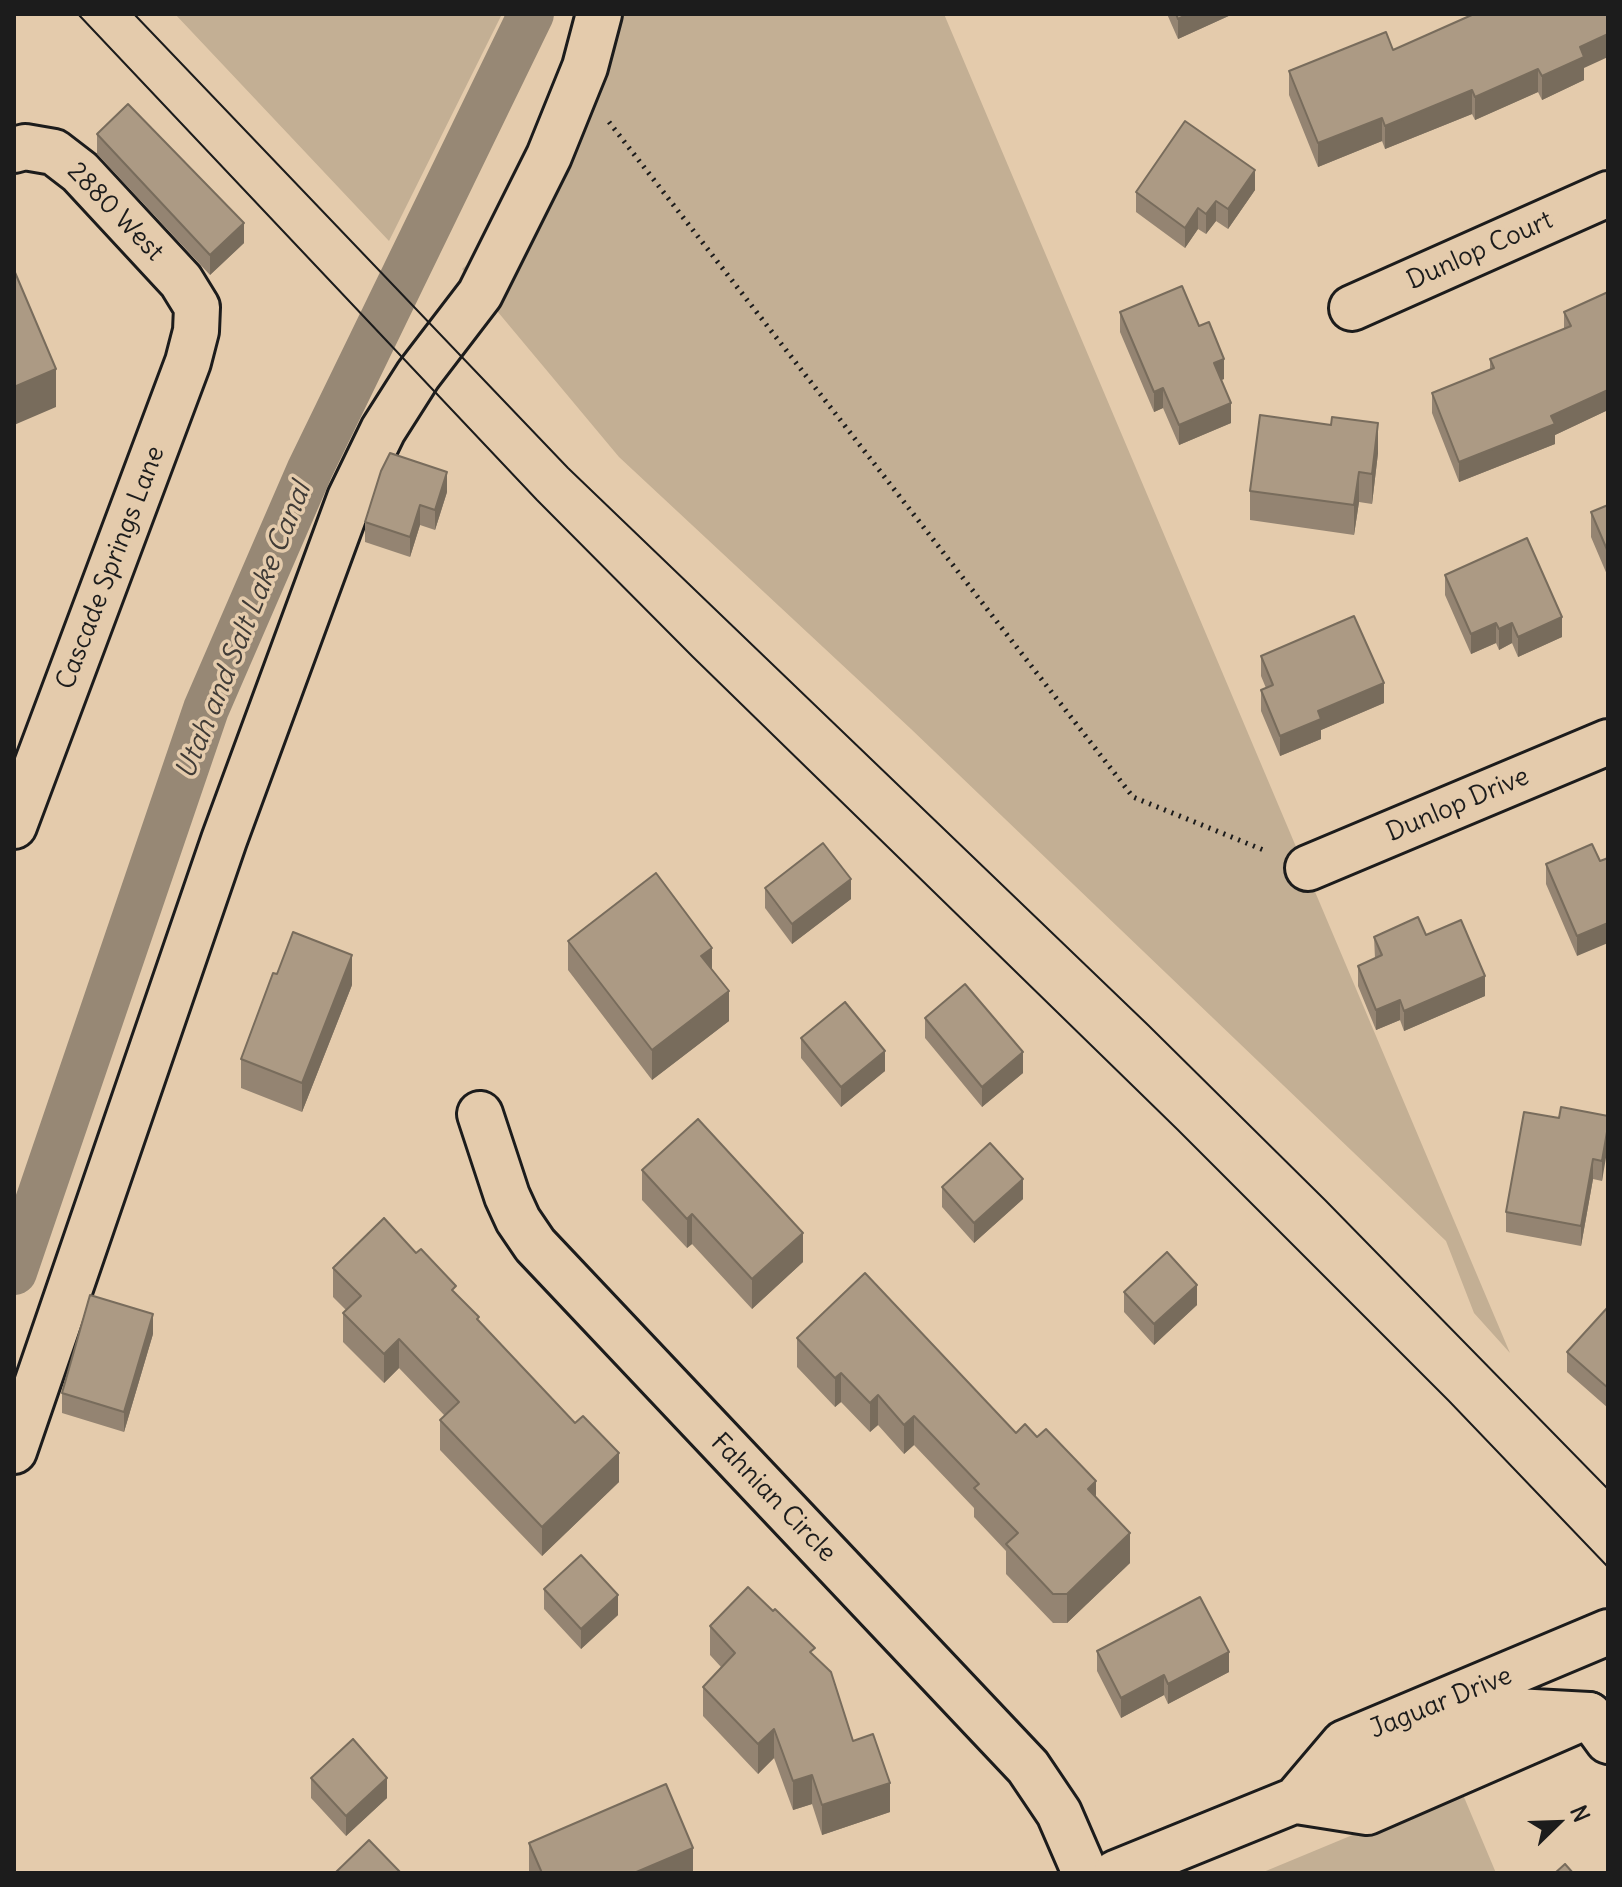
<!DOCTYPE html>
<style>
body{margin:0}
#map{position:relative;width:1622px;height:1887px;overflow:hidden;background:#e4cbac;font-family:Delius,sans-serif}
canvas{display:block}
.frame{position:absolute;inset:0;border:16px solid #1c1c1c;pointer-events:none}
.north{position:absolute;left:1518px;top:1783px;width:80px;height:80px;-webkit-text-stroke:6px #e4cbac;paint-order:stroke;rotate:67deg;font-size:22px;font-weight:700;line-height:32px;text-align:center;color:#1c1c1c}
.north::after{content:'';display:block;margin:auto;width:28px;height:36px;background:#1c1c1c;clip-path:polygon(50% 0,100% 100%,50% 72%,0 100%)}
</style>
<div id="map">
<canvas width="1622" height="1887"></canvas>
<div class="frame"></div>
<div class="north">N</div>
</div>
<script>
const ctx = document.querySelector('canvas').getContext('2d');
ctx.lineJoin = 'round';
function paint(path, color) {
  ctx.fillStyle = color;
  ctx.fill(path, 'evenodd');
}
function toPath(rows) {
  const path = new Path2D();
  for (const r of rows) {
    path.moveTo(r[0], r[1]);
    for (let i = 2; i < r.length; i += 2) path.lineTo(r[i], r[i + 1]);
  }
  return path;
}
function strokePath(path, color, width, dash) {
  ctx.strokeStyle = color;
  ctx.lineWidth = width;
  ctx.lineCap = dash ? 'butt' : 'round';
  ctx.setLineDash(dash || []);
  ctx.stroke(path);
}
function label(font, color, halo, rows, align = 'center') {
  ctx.font = font + ' Delius,sans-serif';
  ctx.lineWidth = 7;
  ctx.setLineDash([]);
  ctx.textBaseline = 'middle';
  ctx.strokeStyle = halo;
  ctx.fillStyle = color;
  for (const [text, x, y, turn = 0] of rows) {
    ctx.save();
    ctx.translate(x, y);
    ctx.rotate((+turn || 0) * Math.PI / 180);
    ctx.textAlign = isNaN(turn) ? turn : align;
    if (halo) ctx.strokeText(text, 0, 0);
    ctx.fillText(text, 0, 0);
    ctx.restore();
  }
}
const green = toPath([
 [175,14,502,14,389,241],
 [613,14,944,14,1510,1353,1474,1313,1446,1241,911,729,619,457,462,269,526,214],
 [1461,1790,1496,1873,1261,1873]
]);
const canal = toPath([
 [14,1272,206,709,310,469,531,14]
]);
const path = toPath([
 [609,122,1133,797,1266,851]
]);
const minor = toPath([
 [14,150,25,147,54,152,80,172,181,281,197,307,196,331,188,362,14,826],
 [1352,308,1608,194],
 [1308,868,1608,742],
 [480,1114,507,1196,518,1220,535,1245,1028,1767,1059,1813,1085,1873],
 [14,1451,224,840,350,498,383,430,418,375,480,294,549,156,585,67,599,14],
 [1589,1715,1608,1741]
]);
const major = toPath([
 [1299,1796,1344,1743,1608,1632],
 [1297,1801,1367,1812,1580,1719],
 [1116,1873,1515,1711,1589,1715]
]);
const tram = toPath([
 [78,14,537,500,693,657,1177,1129,1449,1401,1608,1567],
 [134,14,568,468,1148,1025,1325,1200,1608,1489]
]);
const wall = toPath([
 [1167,14,1233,14,1178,39],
 [1393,50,1584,68,1584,80,1542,100,1538,92,1475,120,1472,114,1385,149,1382,141,1318,167,1289,95,1289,71],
 [97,134,244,243,210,275,97,154],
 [1255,190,1228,229,1216,221,1206,234,1198,229,1185,248,1136,212,1136,192],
 [1608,292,1608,410,1555,435,1555,444,1459,482,1432,413,1432,393,1490,370,1490,359,1564,329,1564,312],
 [1120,312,1199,326,1224,379,1221,380,1231,423,1179,445,1163,408,1154,412,1120,332],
 [1331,425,1378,453,1372,504,1359,502,1354,535,1250,520,1250,491],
 [447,492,435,530,420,525,410,557,365,542,365,522],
 [1608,505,1608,577,1591,537,1591,512],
 [1445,575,1562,637,1518,657,1512,643,1499,650,1496,643,1471,654,1445,595],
 [1261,656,1384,703,1321,730,1321,739,1280,756,1261,711,1261,690,1266,688,1261,676],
 [1600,861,1577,956,1546,884,1546,864],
 [765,888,851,899,792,944,765,908],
 [1426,935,1485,996,1404,1031,1400,1020,1376,1030,1358,986,1358,966,1375,958,1374,937],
 [568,941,712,970,729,1021,652,1080,568,970],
 [352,985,302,1112,241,1088,241,1059],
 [925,1018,1023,1073,982,1107,925,1038],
 [801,1038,885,1071,841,1107,801,1058],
 [1608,1116,1602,1181,1593,1179,1581,1246,1506,1232,1506,1212,1559,1118],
 [642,1170,803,1262,752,1309,692,1244,687,1248,642,1200],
 [942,1187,1023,1199,974,1243,942,1207],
 [333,1268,456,1294,479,1321,619,1482,542,1556,440,1450,440,1420,445,1416,399,1368,384,1383,343,1342,343,1313,346,1310,333,1297],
 [1124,1292,1197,1305,1154,1345,1124,1312],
 [1608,1307,1608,1408,1567,1372,1567,1352],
 [153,1334,124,1432,62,1413,62,1393],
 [797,1338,1016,1433,1096,1497,1130,1563,1067,1623,1053,1623,1006,1574,1006,1551,974,1517,974,1508,914,1445,904,1454,878,1425,870,1432,841,1402,835,1407,797,1367],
 [544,1589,618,1615,581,1649,544,1609],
 [710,1626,815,1657,853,1741,890,1812,822,1835,812,1804,793,1810,774,1758,758,1774,703,1716,703,1687,721,1667,710,1655],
 [1097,1651,1229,1672,1168,1704,1164,1695,1121,1718,1097,1671],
 [311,1778,387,1798,346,1836,311,1798],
 [529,1843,693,1873,529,1873]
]);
const shadedWall = toPath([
 [1188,14,1233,14,1178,39,1178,19],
 [1608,34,1608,57,1584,68,1584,80,1542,100,1542,76,1580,47],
 [1538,69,1538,92,1475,120,1475,97],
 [1472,90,1472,114,1385,149,1385,126],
 [1382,118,1382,141,1318,167,1318,143],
 [1255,170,1255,190,1228,229,1228,209],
 [1216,201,1216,221,1206,234,1206,214],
 [1198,208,1198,229,1185,248,1185,228],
 [244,223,244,243,210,275,210,255],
 [1224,359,1224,379,1214,383,1214,363],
 [56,369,56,407,14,425,14,387],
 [1163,388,1163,408,1154,412,1154,392],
 [1608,390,1608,410,1555,435,1555,444,1459,482,1459,462,1551,416],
 [1231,403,1231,423,1179,445,1179,425],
 [1378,423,1378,453,1372,504,1372,474],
 [447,472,447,492,435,530,435,510],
 [1359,472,1359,502,1354,535,1354,505],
 [420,505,420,525,410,557,410,537],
 [1562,617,1562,637,1518,657,1518,637],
 [1496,623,1496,643,1471,654,1471,634],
 [1512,623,1512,643,1499,650,1499,629],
 [1384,683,1384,703,1321,730,1321,739,1280,756,1280,736,1318,711],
 [851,879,851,899,792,944,792,924],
 [1608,923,1608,943,1577,956,1577,936],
 [712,948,712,977,701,956],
 [352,955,352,985,302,1112,302,1083],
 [1485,976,1485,996,1404,1031,1404,1011],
 [729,991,729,1021,652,1080,652,1050],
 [1400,1000,1400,1020,1376,1030,1376,1010],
 [885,1051,885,1071,841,1107,841,1087],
 [1023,1052,1023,1073,982,1107,982,1087],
 [1608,1126,1608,1146,1602,1181,1602,1161],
 [1593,1159,1593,1179,1581,1246,1581,1226],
 [1023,1179,1023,1199,974,1243,974,1223],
 [692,1214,692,1244,687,1248,687,1219],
 [803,1233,803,1262,752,1309,752,1279],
 [1197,1285,1197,1305,1154,1345,1154,1324],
 [153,1314,153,1334,124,1432,124,1412],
 [399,1339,399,1368,384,1383,384,1354],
 [841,1373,841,1402,835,1407,835,1378],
 [878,1395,878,1425,870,1432,870,1403],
 [914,1416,914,1445,904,1454,904,1425],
 [619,1453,619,1482,542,1556,542,1527],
 [1096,1481,1096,1511,1088,1489],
 [1130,1533,1130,1563,1067,1623,1067,1594],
 [618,1595,618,1615,581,1649,581,1629],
 [1229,1652,1229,1672,1168,1704,1168,1684],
 [1164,1675,1164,1695,1121,1718,1121,1698],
 [774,1729,774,1758,758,1774,758,1744],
 [812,1775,812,1804,793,1810,793,1781],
 [387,1778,387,1798,346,1836,346,1816],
 [890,1783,890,1812,822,1835,822,1805],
 [693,1848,693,1873,634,1873]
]);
const building = toPath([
 [1176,14,1188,14,1178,19,1176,14],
 [1474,14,1608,14,1608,34,1580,47,1584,57,1542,76,1538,69,1475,97,1472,90,1385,126,1382,118,1318,143,1289,71,1386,32,1393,50,1474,14],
 [128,104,244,223,210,255,97,134,128,104],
 [1185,121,1255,170,1228,209,1216,201,1206,214,1198,208,1185,228,1136,192,1185,121],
 [14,270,56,369,14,387,14,270],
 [1182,286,1199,326,1209,322,1224,359,1214,363,1231,403,1179,425,1163,388,1154,392,1120,312,1182,286],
 [1608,292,1608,390,1551,416,1555,424,1459,462,1432,393,1494,368,1490,359,1571,326,1564,312,1608,292],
 [1260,415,1331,425,1332,417,1378,423,1372,474,1359,472,1354,505,1250,491,1260,415],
 [390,453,447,472,435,510,420,505,410,537,365,522,381,471,390,453],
 [1608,505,1608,552,1591,512,1608,505],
 [1527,538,1562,617,1518,637,1512,623,1499,629,1496,623,1471,634,1445,575,1527,538],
 [1354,616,1384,683,1318,711,1321,719,1280,736,1261,690,1273,685,1261,656,1354,616],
 [823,843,851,879,792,924,765,888,823,843],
 [1592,844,1600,861,1608,858,1608,923,1577,936,1546,864,1592,844],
 [656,873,712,948,701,956,729,991,652,1050,568,941,656,873],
 [1418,917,1426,935,1461,920,1485,976,1404,1011,1400,1000,1376,1010,1358,966,1382,955,1374,937,1418,917],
 [293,932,352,955,302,1083,241,1059,273,973,277,974,293,932],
 [965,984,1023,1052,982,1087,925,1018,965,984],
 [845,1002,885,1051,841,1087,801,1038,845,1002],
 [1561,1107,1608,1116,1608,1126,1602,1161,1593,1159,1581,1226,1506,1212,1524,1112,1559,1118,1561,1107],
 [698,1119,803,1233,752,1279,692,1214,687,1219,642,1170,698,1119],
 [990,1143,1023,1179,974,1223,942,1187,990,1143],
 [384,1218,416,1253,421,1249,456,1286,452,1290,479,1317,477,1319,575,1423,583,1416,619,1453,542,1527,440,1420,459,1402,399,1339,384,1354,343,1313,361,1296,333,1268,384,1218],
 [1167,1252,1197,1285,1154,1324,1124,1292,1167,1252],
 [865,1273,1016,1433,1025,1424,1037,1437,1046,1429,1096,1481,1088,1489,1130,1533,1067,1594,1053,1594,1006,1544,1018,1533,974,1488,979,1484,914,1416,904,1425,878,1395,870,1403,841,1373,835,1378,797,1338,865,1273],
 [90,1295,153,1314,124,1412,62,1393,90,1295],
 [1608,1307,1608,1388,1567,1352,1608,1307],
 [581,1555,618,1595,581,1629,544,1589,581,1555],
 [748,1587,773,1611,775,1609,815,1648,810,1652,831,1672,853,1741,873,1734,890,1783,822,1805,812,1775,793,1781,774,1729,758,1744,703,1687,735,1653,710,1626,748,1587],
 [1200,1597,1229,1652,1168,1684,1164,1675,1121,1698,1097,1651,1200,1597],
 [353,1739,387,1778,346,1816,311,1778,353,1739],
 [666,1784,693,1848,634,1873,542,1873,529,1843,666,1784],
 [369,1840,401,1873,335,1873,369,1840],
 [1565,1864,1573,1873,1555,1873,1565,1864]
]);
const streetNames = [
 ["2880 West",115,212,46],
 ["Dunlop Court",1480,251,-24],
 ["Cascade Springs Lane",111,568,-69],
 ["Dunlop Drive",1458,805,-23],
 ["Fahnian Circle",773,1498,46],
 ["Jaguar Drive",1441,1703,-22]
];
const waterNames = [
 ["Utah and Salt Lake Canal",244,631,-68]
];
paint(green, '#c3af94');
strokePath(canal, '#978875', 46);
strokePath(minor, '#1c1c1c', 50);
strokePath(major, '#1c1c1c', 50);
strokePath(path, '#1c1c1c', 5, [2, 6]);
strokePath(minor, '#e4cbac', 44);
strokePath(major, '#e4cbac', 44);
strokePath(tram, '#1c1c1c', 2);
paint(wall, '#948472');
paint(shadedWall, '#786c5c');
paint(building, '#ac9a84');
strokePath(building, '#786c5c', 2);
label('26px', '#1c1c1c', '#e4cbac', streetNames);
label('italic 28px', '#413c37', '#e4cbac', waterNames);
</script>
